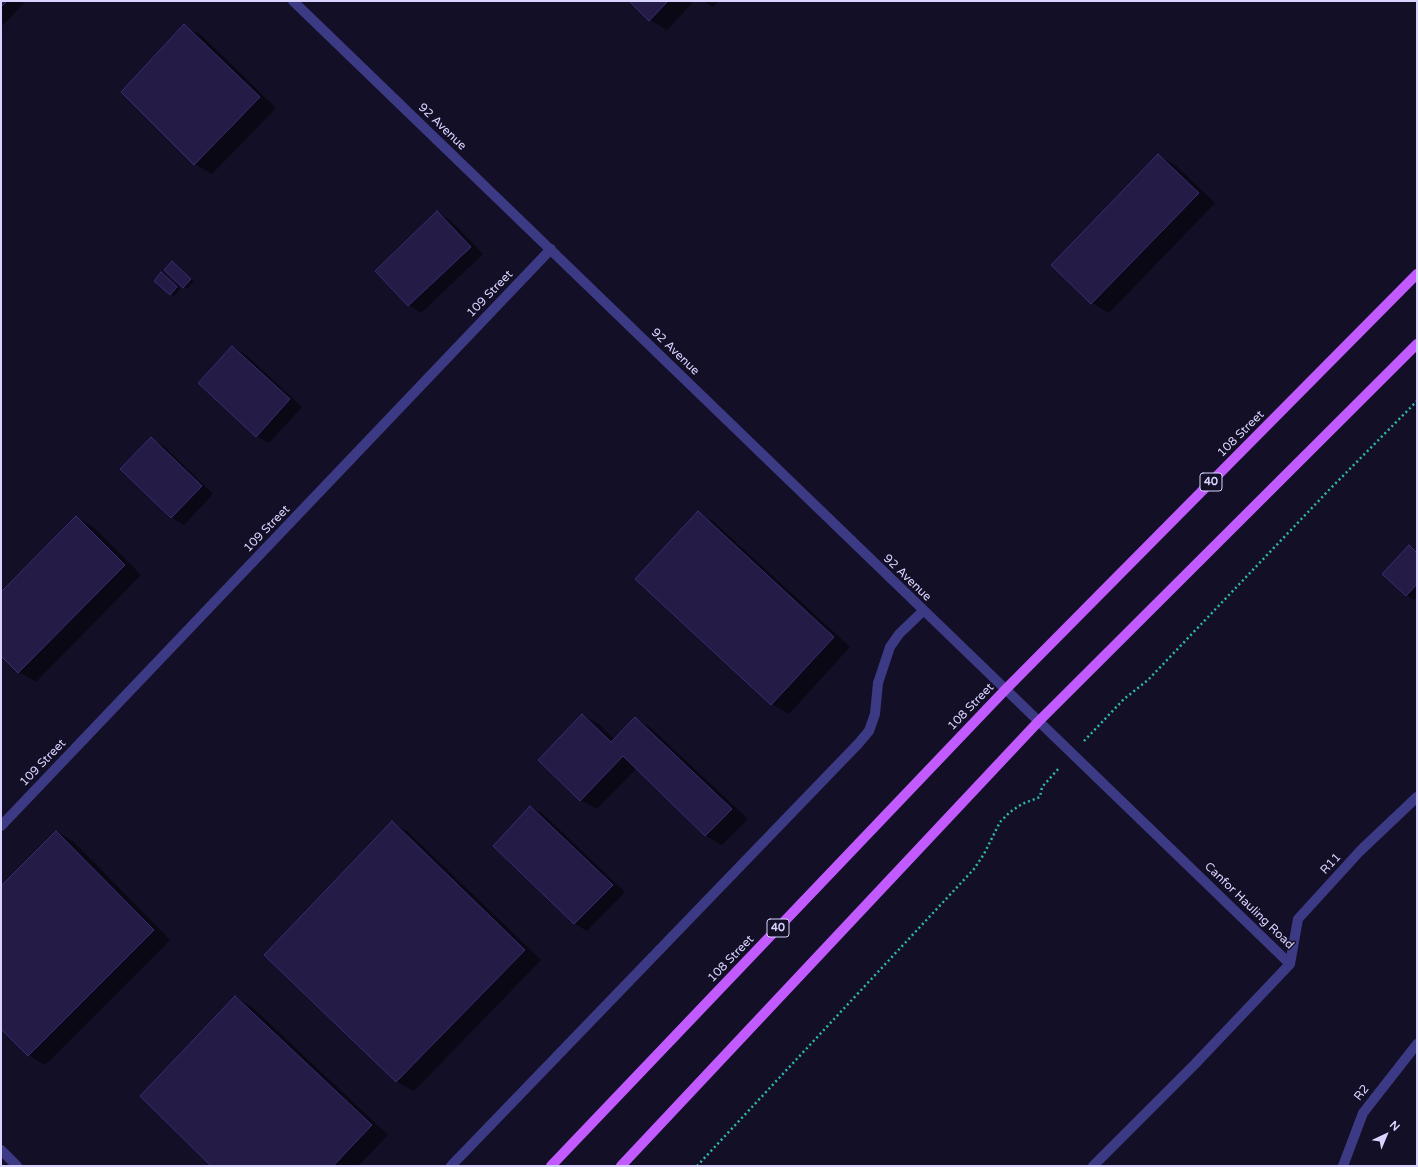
<!DOCTYPE html>
<style>
body{margin:0}
#map{position:relative;width:1418px;height:1167px;overflow:hidden;background:#130f26;font-family:"Varela Round",sans-serif}
canvas{display:block}
.frame{position:absolute;inset:0;border:2px solid #d9d4ff;pointer-events:none}
.north{position:absolute;left:1366px;top:1115px;width:40px;height:40px;-webkit-text-stroke:3px #130f26;paint-order:stroke;rotate:44deg;font-size:11px;font-weight:700;line-height:16px;text-align:center;color:#d9d4ff}
.north::after{content:'';display:block;margin:auto;width:14px;height:18px;background:#d9d4ff;clip-path:polygon(50% 0,100% 100%,50% 72%,0 100%)}
</style>
<div id="map">
<canvas width="1418" height="1167"></canvas>
<div class="frame"></div>
<div class="north">N</div>
</div>
<script>
const ctx = document.querySelector('canvas').getContext('2d');
ctx.lineJoin = 'round';
function paint(path, color) {
  ctx.fillStyle = color;
  ctx.fill(path, 'evenodd');
}
function toPath(rows) {
  const path = new Path2D();
  for (const r of rows) {
    path.moveTo(r[0], r[1]);
    for (let i = 2; i < r.length; i += 2) path.lineTo(r[i], r[i + 1]);
  }
  return path;
}
function strokePath(path, color, width, dash) {
  ctx.strokeStyle = color;
  ctx.lineWidth = width;
  ctx.lineCap = dash ? 'butt' : 'round';
  ctx.setLineDash(dash || []);
  ctx.stroke(path);
}
function label(font, color, halo, rows, align = 'center') {
  ctx.font = font + ' "Varela Round",sans-serif';
  ctx.lineWidth = 3;
  ctx.setLineDash([]);
  ctx.textBaseline = 'middle';
  ctx.strokeStyle = halo;
  ctx.fillStyle = color;
  for (const [text, x, y, turn = 0] of rows) {
    ctx.save();
    ctx.translate(x, y);
    ctx.rotate((+turn || 0) * Math.PI / 180);
    ctx.textAlign = isNaN(turn) ? turn : align;
    if (halo) ctx.strokeText(text, 0, 0);
    ctx.fillText(text, 0, 0);
    ctx.restore();
  }
}
const shadow = toPath([
 [1,1,26,1,1,27],
 [628,1,694,1,667,30,650,20],
 [703,1,719,1,713,7],
 [184,26,201,35,276,108,212,174,195,164,122,92],
 [1158,155,1175,165,1215,203,1109,313,1092,303,1052,265],
 [437,212,450,220,483,254,421,313,409,305,376,271],
 [172,262,194,281,187,289,184,287],
 [162,274,180,289,174,296,170,294],
 [232,347,245,354,302,407,269,443,256,436],
 [151,439,164,446,213,494,184,525,171,517],
 [698,513,714,522,850,647,789,714,772,704,636,579],
 [76,517,93,527,141,575,36,682,19,672,1,654,1,593],
 [1409,547,1417,551,1417,597,1414,600,1406,595],
 [582,715,599,724,615,740,635,718,651,728,748,819,722,845,705,835,637,768,597,809,580,800],
 [531,807,543,814,625,892,587,931,575,924,494,846],
 [392,823,408,832,541,960,414,1091,397,1082,265,955],
 [57,832,73,841,170,940,45,1065,28,1055,1,1028,1,888],
 [235,997,252,1007,388,1135,358,1166,213,1166]
]);
const building = toPath([
 [1,1,7,1,1,7,1,1],
 [629,1,668,1,649,21,629,1],
 [184,24,260,97,194,165,121,92,184,24],
 [1158,154,1199,193,1091,304,1051,265,1158,154],
 [437,211,471,247,408,306,375,271,437,211],
 [172,261,191,279,183,288,164,270,172,261],
 [161,272,177,287,170,295,154,281,161,272],
 [232,346,290,399,256,437,198,383,232,346],
 [151,437,202,486,171,518,120,469,151,437],
 [698,511,834,637,771,705,635,579,698,511],
 [76,516,125,565,18,673,1,656,1,592,76,516],
 [1409,545,1417,553,1417,584,1406,596,1382,574,1409,545],
 [582,714,611,742,635,717,732,809,705,836,623,756,580,801,538,760,582,714],
 [530,806,613,885,574,924,493,846,530,806],
 [392,821,525,950,396,1082,264,955,392,821],
 [56,831,154,930,28,1056,1,1029,1,886,56,831],
 [235,996,372,1125,333,1166,211,1166,140,1096,235,996]
]);
const path = toPath([
 [1084,741,1124,699,1148,680,1329,490,1417,401],
 [697,1166,974,869,984,854,1000,822,1010,812,1022,804,1040,797,1042,787,1060,767]
]);
const minor = toPath([
 [293,1,1290,964,1195,1064,1093,1166],
 [1,826,551,249],
 [1290,964,1298,919,1360,851,1417,797],
 [1,1150,17,1166],
 [451,1166,858,744,869,731,875,714,878,683,890,647,899,634,923,611],
 [1343,1166,1363,1113,1417,1044]
]);
const major = toPath([
 [551,1166,1005,690,1417,274],
 [621,1166,1038,722,1417,344]
]);
const shields = [
 [1211,482,22],
 [778,928,22]
];
const shieldNames = [
 ["40",1211,482],
 ["40",778,928]
];
const streetNames = [
 ["92 Avenue",442,127,44],
 ["109 Street",490,294,-46],
 ["92 Avenue",675,352,44],
 ["108 Street",1241,434,-45],
 ["109 Street",267,529,-46],
 ["92 Avenue",907,578,44],
 ["108 Street",971,707,-46],
 ["109 Street",43,763,-46],
 ["R11",1331,864,-47],
 ["Canfor Hauling Road",1249,906,44],
 ["108 Street",731,959,-46],
 ["R2",1362,1093,-52]
];
paint(shadow, '#0007');
paint(building, '#241b47');
strokePath(building, '#3b2d73', 1);
strokePath(path, '#2fb8b0', 2.5, [2, 3]);
strokePath(minor, '#3d3a85', 10);
strokePath(major, '#c25bff', 10);
for (const [x, y, w] of shields) {
  const box = new Path2D();
  box.roundRect(x - w / 2, y - 9, w, 18, 3);
  ctx.fillStyle = '#130f26';
  ctx.fill(box);
  strokePath(box, '#d9d4ff', 1);
}
label('bold 11px', '#d9d4ff', null, shieldNames);
label('12px', '#d9d4ff', '#130f26', streetNames);
</script>
